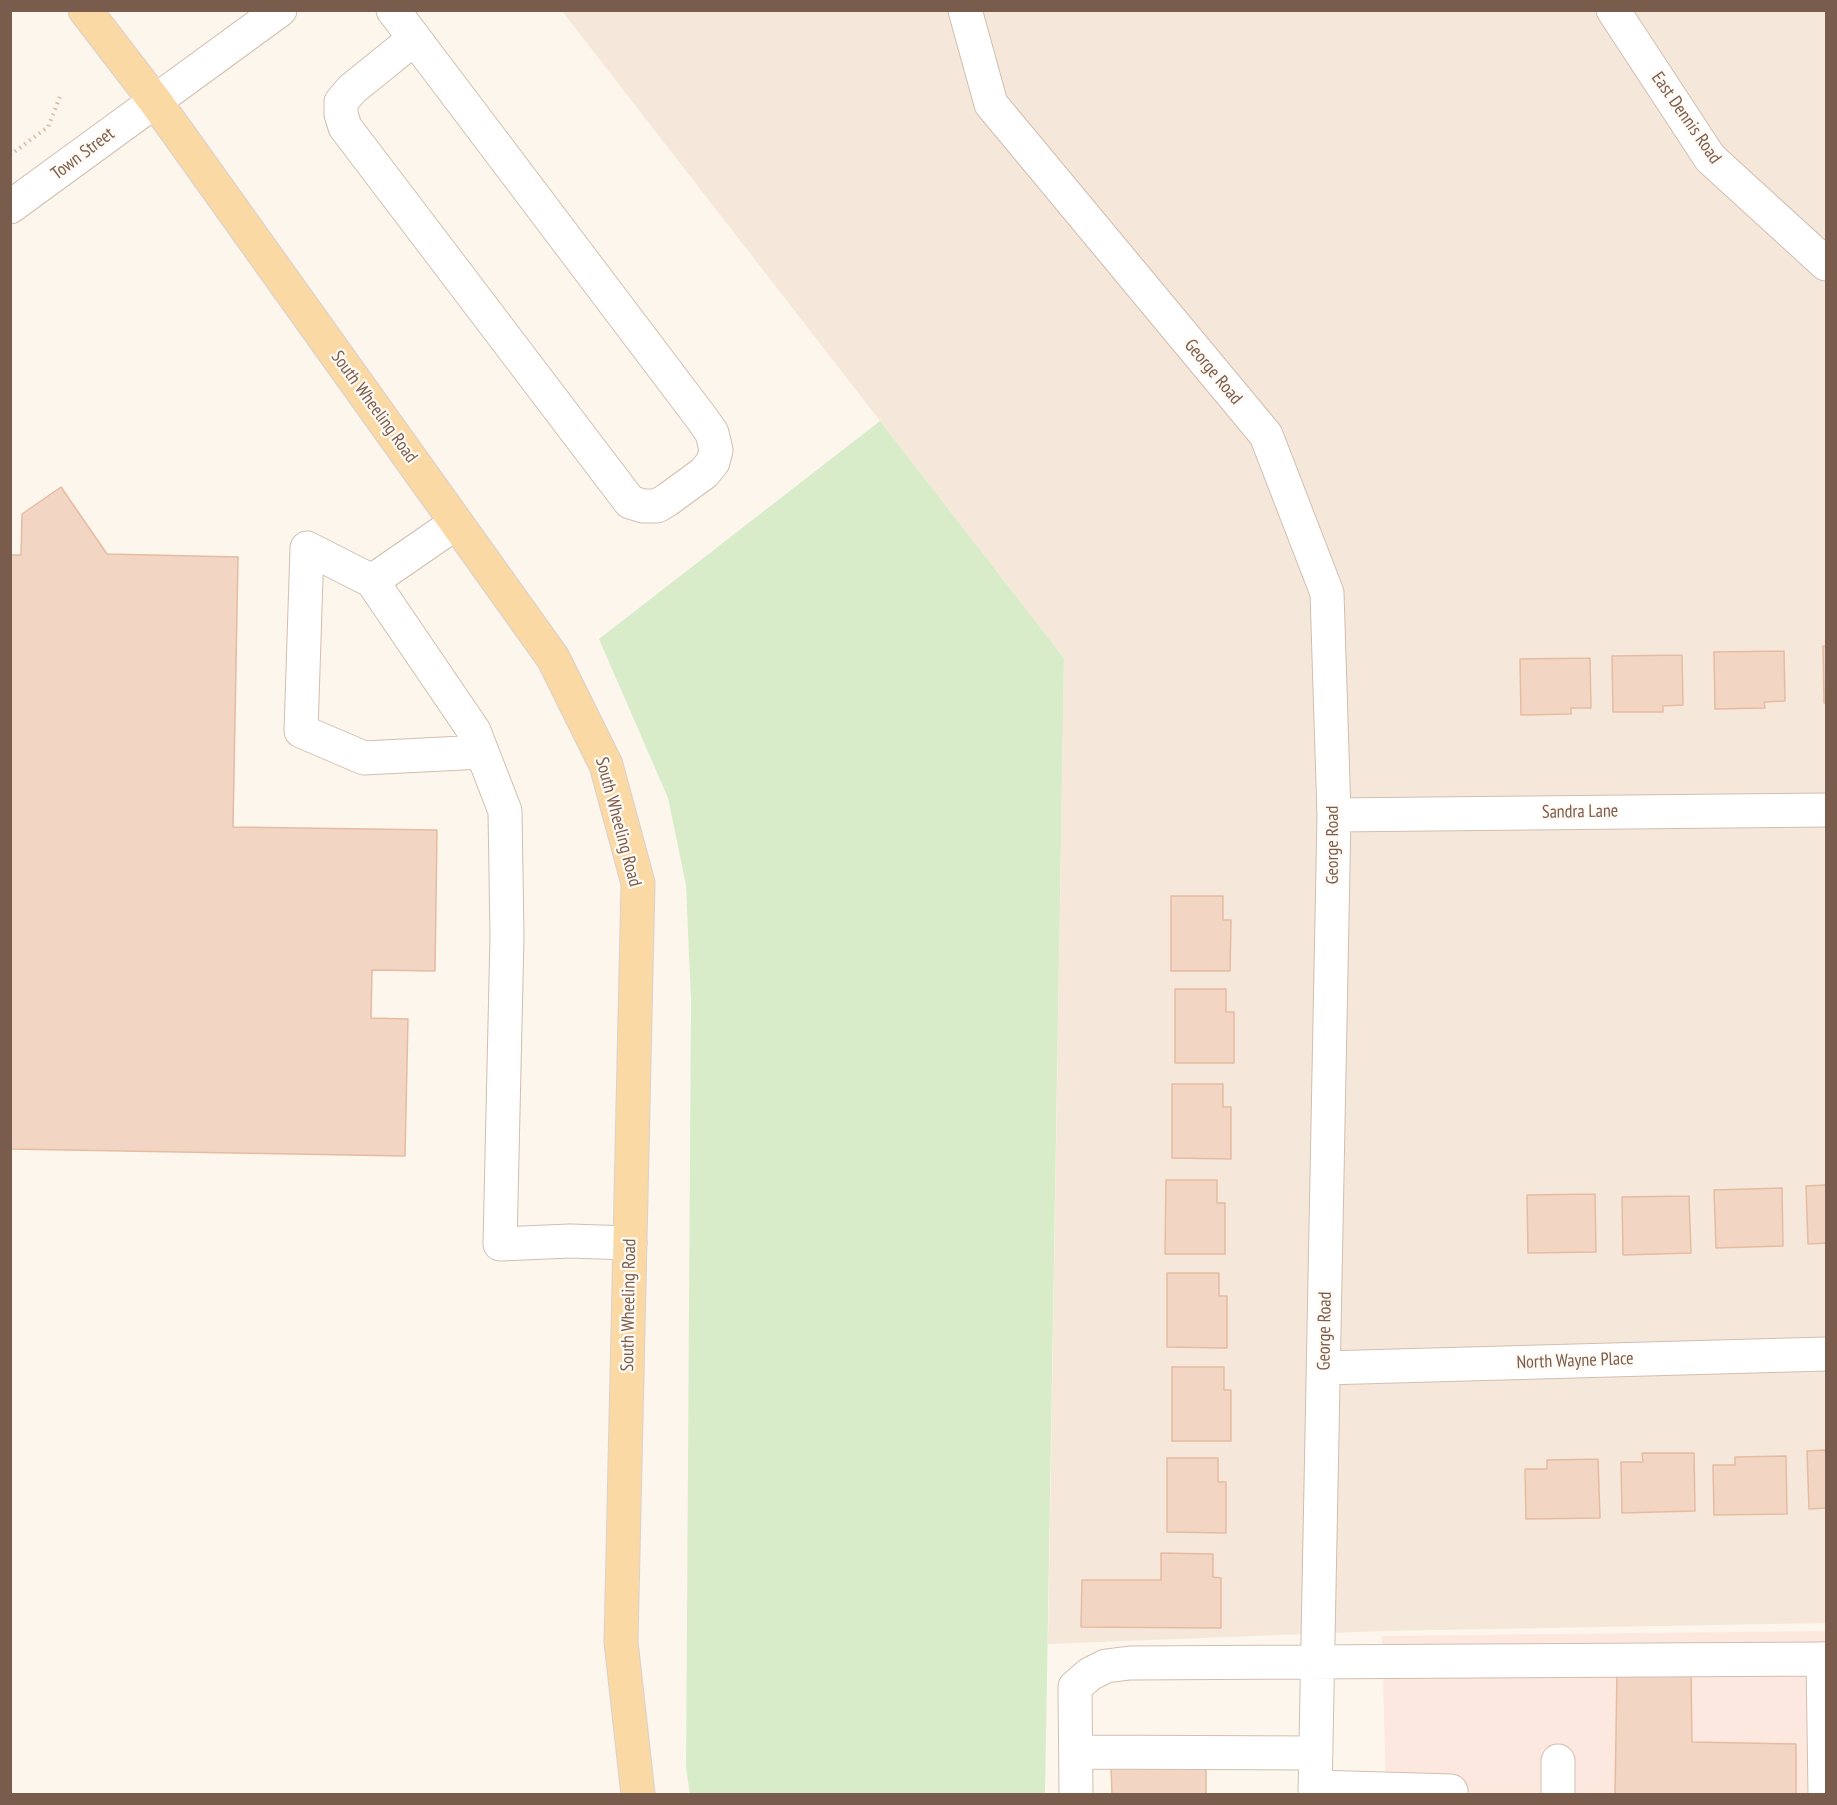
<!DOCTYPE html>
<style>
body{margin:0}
#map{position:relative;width:1837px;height:1805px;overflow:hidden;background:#fdf6ec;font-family:"PT Sans Narrow",sans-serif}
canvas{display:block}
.frame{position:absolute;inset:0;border:12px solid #7a5c4d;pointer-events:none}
</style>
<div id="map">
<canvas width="1837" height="1805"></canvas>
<div class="frame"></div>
</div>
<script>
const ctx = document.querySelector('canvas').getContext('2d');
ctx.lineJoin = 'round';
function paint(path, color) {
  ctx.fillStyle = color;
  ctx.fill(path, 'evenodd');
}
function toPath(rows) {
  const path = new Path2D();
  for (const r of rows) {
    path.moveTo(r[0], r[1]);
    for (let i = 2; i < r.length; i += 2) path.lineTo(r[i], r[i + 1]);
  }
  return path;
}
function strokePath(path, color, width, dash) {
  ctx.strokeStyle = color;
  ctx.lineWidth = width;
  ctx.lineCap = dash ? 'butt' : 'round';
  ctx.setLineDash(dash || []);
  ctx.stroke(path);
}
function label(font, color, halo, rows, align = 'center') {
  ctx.font = font + ' "PT Sans Narrow",sans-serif';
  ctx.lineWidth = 4.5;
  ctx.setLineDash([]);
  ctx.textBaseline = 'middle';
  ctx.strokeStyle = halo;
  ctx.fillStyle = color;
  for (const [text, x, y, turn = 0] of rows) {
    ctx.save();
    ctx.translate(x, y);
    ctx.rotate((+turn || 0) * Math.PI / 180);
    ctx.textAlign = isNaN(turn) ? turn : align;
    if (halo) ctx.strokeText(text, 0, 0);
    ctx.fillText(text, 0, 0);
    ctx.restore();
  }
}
const residential = toPath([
 [562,11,1826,11,1826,1623,1383,1631,1048,1644,1064,658]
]);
const commercial = toPath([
 [1826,1631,1826,1794,1386,1794,1382,1636]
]);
const green = toPath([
 [880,421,1064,658,1045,1794,690,1794,686,1768,691,1000,686,885,668,798,599,639]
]);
const building = toPath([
 [61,487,107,554,238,557,233,827,437,830,435,971,372,970,371,1018,408,1019,405,1156,10,1149,10,555,21,555,22,514,61,487],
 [1823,646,1826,646,1826,703,1824,703,1823,646],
 [1784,651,1785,701,1764,702,1765,708,1715,709,1714,652,1784,651],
 [1682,655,1683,705,1663,706,1663,712,1613,712,1612,656,1682,655],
 [1590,658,1591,708,1571,708,1571,714,1521,715,1520,659,1590,658],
 [1171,896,1223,896,1223,920,1231,920,1230,971,1171,971,1171,896],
 [1175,989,1226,989,1226,1012,1234,1012,1234,1063,1175,1063,1175,989],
 [1172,1084,1223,1084,1223,1107,1231,1107,1231,1159,1172,1158,1172,1084],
 [1166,1180,1217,1180,1217,1203,1225,1203,1225,1254,1165,1254,1166,1180],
 [1826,1185,1826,1243,1808,1244,1806,1186,1826,1185],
 [1782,1188,1783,1246,1716,1248,1714,1190,1782,1188],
 [1595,1194,1596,1252,1528,1253,1527,1195,1595,1194],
 [1689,1196,1691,1253,1623,1255,1622,1197,1689,1196],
 [1167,1273,1219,1273,1219,1296,1227,1296,1227,1348,1167,1347,1167,1273],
 [1172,1367,1224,1367,1224,1390,1231,1390,1231,1441,1172,1441,1172,1367],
 [1826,1450,1826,1508,1809,1509,1807,1451,1826,1450],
 [1642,1453,1694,1453,1695,1511,1622,1513,1621,1462,1643,1462,1642,1453],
 [1786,1456,1787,1514,1714,1515,1713,1465,1735,1465,1735,1457,1786,1456],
 [1167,1458,1218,1458,1218,1482,1226,1482,1226,1533,1167,1532,1167,1458],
 [1598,1459,1600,1518,1526,1519,1525,1469,1547,1469,1547,1460,1598,1459],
 [1161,1553,1213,1554,1213,1577,1221,1578,1221,1628,1081,1627,1082,1580,1161,1580,1161,1553],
 [1617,1672,1691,1673,1692,1742,1796,1744,1796,1794,1615,1794,1617,1672],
 [1206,1766,1206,1794,1112,1794,1111,1767,1206,1766]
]);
const path = toPath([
 [10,155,48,127,61,94]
]);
const minor = toPath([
 [393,10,703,420,712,433,716,450,713,462,704,473,667,500,657,506,643,506,630,502,345,127,341,114,341,102,352,89,414,39],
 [965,10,991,104,1266,435,1327,593,1334,815,1315,1794],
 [1613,10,1710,158,1826,264],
 [10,207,280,10],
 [456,523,372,581,474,731,505,811,507,936,500,1244,570,1241,630,1243],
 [372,581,307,548,301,731,364,758,482,752],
 [1334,815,1826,810],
 [1324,1368,1826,1354],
 [1823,1659,1825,1794],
 [1076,1752,1316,1753],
 [1558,1761,1558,1794],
 [1316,1787,1451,1791],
 [1076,1794,1075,1687,1090,1674,1106,1666,1130,1663,1826,1659]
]);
const major = toPath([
 [85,10,155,101,553,658,606,765,638,883,621,1642,638,1794]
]);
const streetNames = [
 ["East Dennis Road",1686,118,55],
 ["Town Street",83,154,-37],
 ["George Road",1213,372,50],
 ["South Wheeling Road",374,407,54],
 ["Sandra Lane",1580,812,-1],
 ["South Wheeling Road",618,822,75],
 ["George Road",1333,845,-90],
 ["South Wheeling Road",629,1305,-89],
 ["George Road",1325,1331,-89],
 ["North Wayne Place",1575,1361,-2]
];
paint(residential, '#f5e8da');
paint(commercial, '#fde8e0');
paint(green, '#d8ecc9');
paint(building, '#f3d5c3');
strokePath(building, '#e6bba3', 1.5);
strokePath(minor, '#d1beb0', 35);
strokePath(major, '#dad1cd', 35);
strokePath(path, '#d9b8a5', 4, [1.5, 4.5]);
strokePath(minor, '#fff', 33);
strokePath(major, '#fbd9a5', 33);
label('18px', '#7a5c4d', '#fffaf3', streetNames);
</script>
